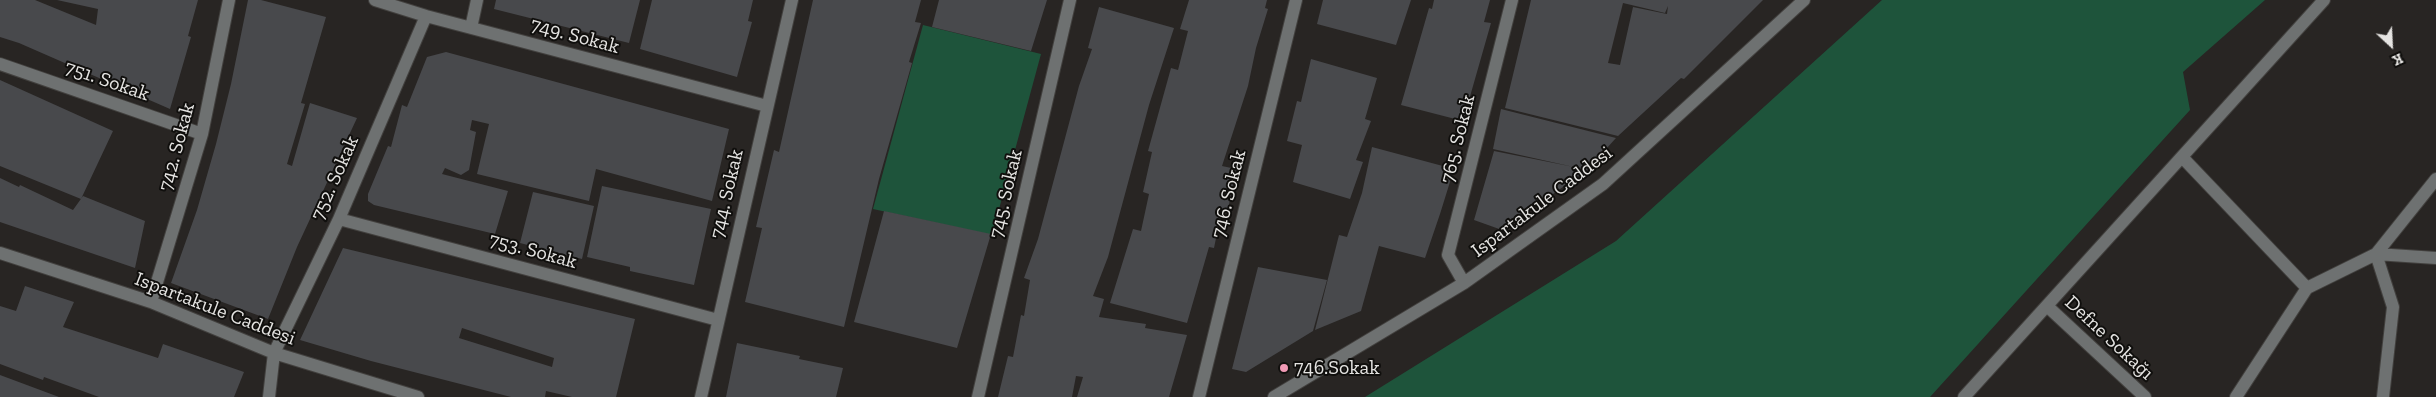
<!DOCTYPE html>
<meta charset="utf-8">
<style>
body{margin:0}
#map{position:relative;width:2436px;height:397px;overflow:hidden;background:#282523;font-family:"Zilla Slab",serif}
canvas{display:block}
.north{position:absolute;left:2366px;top:20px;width:50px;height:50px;-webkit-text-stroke:4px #100f0d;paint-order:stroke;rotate:155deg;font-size:14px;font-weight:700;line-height:20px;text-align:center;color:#e5e4e2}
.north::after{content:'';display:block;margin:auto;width:18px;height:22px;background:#e5e4e2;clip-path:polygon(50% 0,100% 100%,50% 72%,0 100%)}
</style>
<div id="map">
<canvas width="2436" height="397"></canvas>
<div class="north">K</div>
</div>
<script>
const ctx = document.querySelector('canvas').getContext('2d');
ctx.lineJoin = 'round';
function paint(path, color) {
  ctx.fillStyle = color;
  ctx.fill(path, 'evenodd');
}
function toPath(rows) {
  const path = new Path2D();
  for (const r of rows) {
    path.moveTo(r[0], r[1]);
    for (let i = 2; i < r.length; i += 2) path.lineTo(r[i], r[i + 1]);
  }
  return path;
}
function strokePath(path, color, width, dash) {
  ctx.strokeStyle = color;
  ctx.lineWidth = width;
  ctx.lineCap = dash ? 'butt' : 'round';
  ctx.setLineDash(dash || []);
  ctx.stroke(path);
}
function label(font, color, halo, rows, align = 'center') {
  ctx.font = font + ' "Zilla Slab",serif';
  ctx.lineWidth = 4;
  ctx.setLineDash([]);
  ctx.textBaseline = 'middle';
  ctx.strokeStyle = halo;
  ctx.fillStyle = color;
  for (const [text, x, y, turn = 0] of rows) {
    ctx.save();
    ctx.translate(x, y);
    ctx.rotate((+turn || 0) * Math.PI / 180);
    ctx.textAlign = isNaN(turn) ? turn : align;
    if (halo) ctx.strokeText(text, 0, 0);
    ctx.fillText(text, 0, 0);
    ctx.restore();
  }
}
const green = toPath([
 [1882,0,2265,0,2183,72,2190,110,1930,397,1365,397,1616,241],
 [923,25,1041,54,992,235,873,209]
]);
const building = toPath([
 [0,0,35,0,96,25,98,9,57,0,198,0,188,36,191,37,170,109,19,43,0,37],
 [248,0,261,0,326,17,301,103,305,104,287,164,292,166,310,103,357,118,297,247,268,319,171,283,197,210,216,144,231,84],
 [496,0,640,0,629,43,494,9],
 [652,0,753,0,748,21,752,22,737,77,640,49],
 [813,0,921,0,915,22,921,23,909,62,912,63,879,179,844,327,745,302,762,228,756,227,774,150,779,152],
 [939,0,1047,0,1031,51,932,27],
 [1189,0,1267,0,1265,8,1268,9,1256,48,1248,86,1222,166,1236,169,1228,210,1222,209,1214,248,1209,247,1187,323,1110,303,1133,229,1141,231,1149,194,1143,192,1152,152,1148,151,1171,68,1178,70,1188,31,1180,29],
 [1323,0,1411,0,1396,45,1317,24],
 [1434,0,1490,0,1484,22,1491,23,1463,121,1401,105,1429,8,1432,9],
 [1531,0,1763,0,1684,79,1681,78,1618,136,1505,108],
 [1623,3,1665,13,1668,6,1667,14,1633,7,1620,65,1608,63],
 [1099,7,1174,28,1149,105,1108,257,1093,296,1104,299,1099,317,1146,324,1145,328,1187,335,1169,397,1077,397,1083,377,1076,376,1072,397,998,397,1008,356,1013,357,1021,315,1024,316,1030,280,1024,278,1038,239,1079,86,1092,49,1088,48],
 [446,52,729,129,712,201,596,169,589,201,477,174,489,124,472,120,470,130,476,132,469,170,461,175,445,168,442,174,508,191,495,234,374,205,368,201,368,194,388,146,391,147,402,105,407,107,427,57],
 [1311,59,1377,78,1365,119,1371,121,1356,160,1363,162,1350,199,1293,182,1302,145,1287,141,1297,101,1301,102],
 [0,80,113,131,81,199,0,166],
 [1501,109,1616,138,1587,170,1502,230,1474,220,1494,151,1574,167,1493,149],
 [1372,147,1454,169,1440,214,1425,258,1379,246,1361,311,1315,330,1339,235,1347,237,1362,193],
 [0,178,19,187,20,185,73,210,83,196,145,221,135,268,0,222],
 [602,186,711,209,694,285,630,271,630,267,587,257],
 [533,192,594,206,582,259,520,243],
 [884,211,991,234,957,348,854,322],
 [343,248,635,319,616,397,572,397,546,391,545,397,511,397,371,361,300,340],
 [462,328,554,358,552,367,459,338],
 [1258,267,1327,280,1313,331,1246,372,1232,369],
 [25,286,74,302,63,327,158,358,163,344,244,372,234,397,99,397,44,377,43,380,0,364,0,306,16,311],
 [737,343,800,356,799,359,843,368,836,397,726,397],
 [0,375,59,397,0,397]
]);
const minor = toPath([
 [375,0,426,16,767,106],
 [471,28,477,0],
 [0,64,202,134],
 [2182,157,2307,288],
 [339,219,718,320],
 [0,253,151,302,274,353,418,397],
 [2376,254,2393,307,2383,397],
 [2376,254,2436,258],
 [1464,283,1448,255,1512,0],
 [151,302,202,134,229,0],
 [2047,306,2145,397],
 [269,397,274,353,339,219,426,16],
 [701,397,792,0],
 [978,397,1070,0],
 [1199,397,1296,0],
 [1274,397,1464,283,1603,184,1804,0],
 [1964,397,2324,0],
 [2236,397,2307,288,2376,254,2436,179]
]);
const markers = [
 [1284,368,5,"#f09ab5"]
];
const streetNames = [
 ["749. Sokak",575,36,15],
 ["751. Sokak",107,81,19],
 ["765. Sokak",1458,139,-76],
 ["742. Sokak",177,147,-75],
 ["752. Sokak",335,178,-66],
 ["744. Sokak",727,194,-77],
 ["745. Sokak",1006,194,-77],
 ["746. Sokak",1229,194,-76],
 ["Ispartakule Caddesi",1542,202,-37],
 ["753. Sokak",533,251,15],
 ["Ispartakule Caddesi",215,309,21],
 ["Defne Sokağı",2109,338,43]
];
const poiNames = [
 ["746.Sokak",1294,368]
];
paint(green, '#1e543b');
paint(building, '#48494c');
strokePath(minor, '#42403e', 14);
strokePath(minor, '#6e7171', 12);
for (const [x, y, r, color] of markers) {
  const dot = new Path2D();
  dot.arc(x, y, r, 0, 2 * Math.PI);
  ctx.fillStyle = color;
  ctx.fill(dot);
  strokePath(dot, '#100f0d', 2);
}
label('20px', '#e5e4e2', '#100f0d', streetNames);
label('20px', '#e5e4e2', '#100f0d', poiNames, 'left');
</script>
